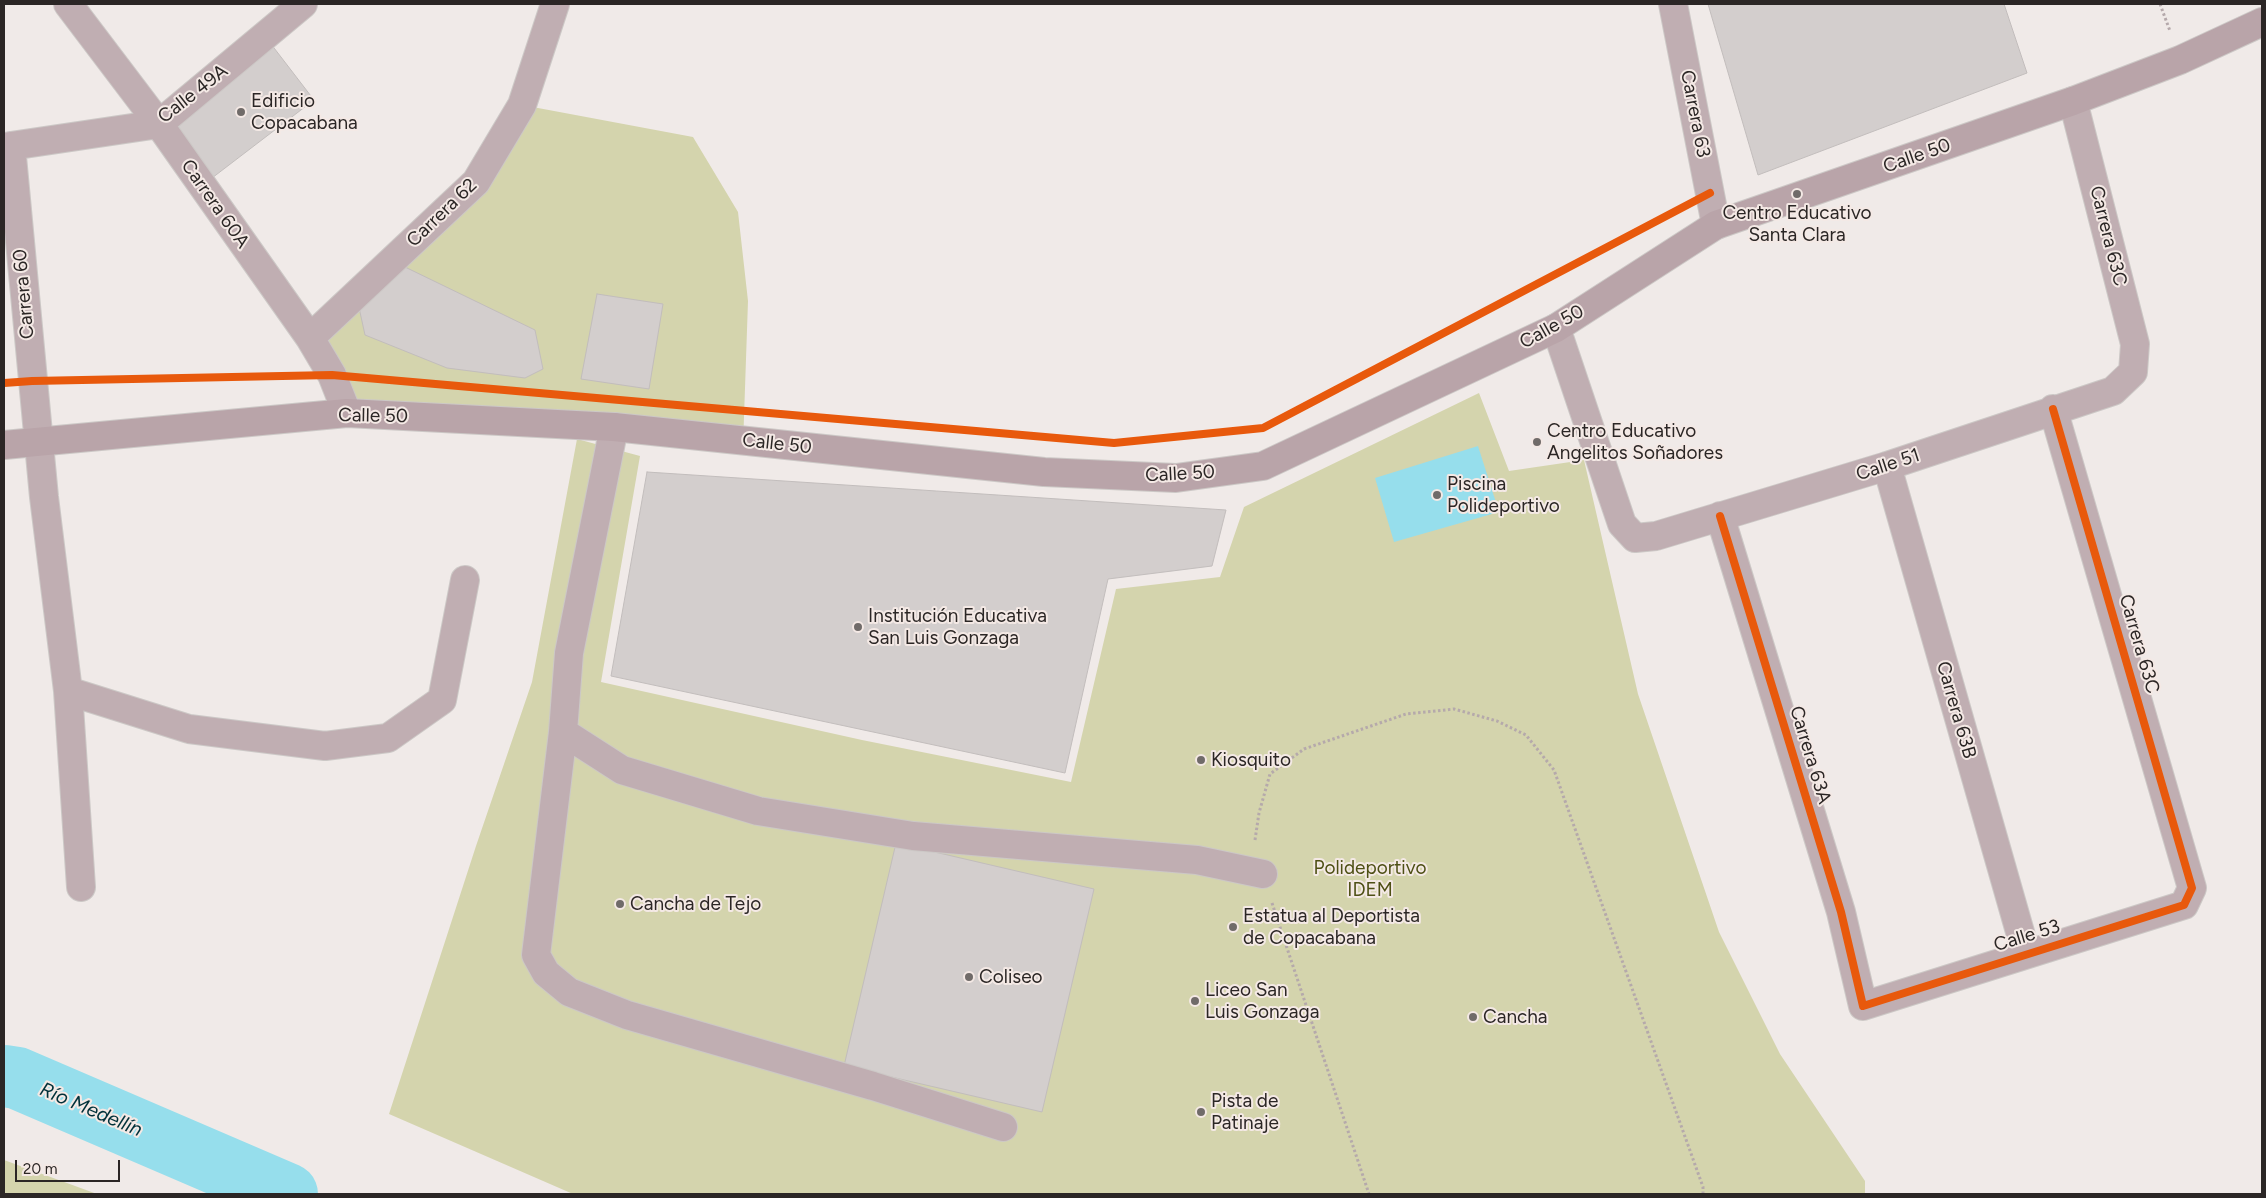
<!DOCTYPE html>
<meta charset="utf-8">
<style>
body{margin:0}
#map{position:relative;width:2266px;height:1198px;overflow:hidden;background:#f0eae8;font-family:Figtree,sans-serif}
canvas{display:block}
.frame{position:absolute;inset:0;border:5px solid #2b2625;pointer-events:none}
.scale{position:absolute;left:15px;top:1160px;width:105px;height:22px;box-sizing:border-box;border:2px solid #2b2625;border-top:0;padding-left:6px;font-size:15px;line-height:18px;white-space:nowrap;color:#2b2625;-webkit-text-stroke:4px #f4e9e5;paint-order:stroke}
</style>
<div id="map">
<canvas width="2266" height="1198"></canvas>
<div class="frame"></div>
<div class="scale">20 m</div>
</div>
<script>
const ctx = document.querySelector('canvas').getContext('2d');
ctx.lineJoin = 'round';
function paint(path, color) {
  ctx.fillStyle = color;
  ctx.fill(path, 'evenodd');
}
function toPath(rows) {
  const path = new Path2D();
  for (const r of rows) {
    path.moveTo(r[0], r[1]);
    for (let i = 2; i < r.length; i += 2) path.lineTo(r[i], r[i + 1]);
  }
  return path;
}
function strokePath(path, color, width, dash) {
  ctx.strokeStyle = color;
  ctx.lineWidth = width;
  ctx.lineCap = dash ? 'butt' : 'round';
  ctx.setLineDash(dash || []);
  ctx.stroke(path);
}
function label(font, color, halo, rows, align = 'center') {
  ctx.font = font + ' Figtree,sans-serif';
  ctx.lineWidth = 4;
  ctx.setLineDash([]);
  ctx.textBaseline = 'middle';
  ctx.strokeStyle = halo;
  ctx.fillStyle = color;
  for (const [text, x, y, turn = 0] of rows) {
    ctx.save();
    ctx.translate(x, y);
    ctx.rotate((+turn || 0) * Math.PI / 180);
    ctx.textAlign = isNaN(turn) ? turn : align;
    if (halo) ctx.strokeText(text, 0, 0);
    ctx.fillText(text, 0, 0);
    ctx.restore();
  }
}
const green = toPath([
 [522,105,693,137,738,212,748,301,743,446,347,413,310,338,476,182],
 [1479,393,1509,471,1584,460,1638,694,1719,932,1780,1054,1865,1181,1865,1194,573,1194,389,1114,476,846,532,682,577,439,640,456,601,682,862,740,1071,782,1116,589,1220,577,1244,507],
 [4,1160,97,1194,4,1194]
]);
const water = toPath([
 [1478,446,1499,512,1394,542,1375,478]
]);
const river = toPath([
 [4,1076,17,1078,287,1194]
]);
const building = toPath([
 [1708,4,2004,4,2027,73,1758,175,1708,4],
 [271,44,314,100,212,178,169,124,271,44],
 [405,267,535,330,543,369,525,378,447,368,365,335,358,303,405,267],
 [597,294,663,304,649,389,581,379,597,294],
 [647,472,1226,510,1212,566,1108,579,1065,773,611,676,647,472],
 [896,843,1094,889,1042,1112,844,1066,896,843]
]);
const path = toPath([
 [2160,4,2170,31],
 [1255,840,1259,813,1270,774,1304,749,1406,714,1454,709,1497,721,1526,735,1554,770,1703,1187,1703,1194],
 [1272,903,1369,1194]
]);
const minor = toPath([
 [68,4,159,124,310,338,332,375,347,413],
 [1673,4,1716,225],
 [11,146,44,497,68,691,81,887],
 [4,147,159,124,303,4],
 [1556,328,1622,524,1635,538,1656,536,1887,466,2113,391,2133,372,2135,344,2073,101],
 [310,338,476,182,522,105,555,4],
 [614,427,569,653,563,732,622,770,758,811,913,836,1197,860,1263,874],
 [1887,466,2026,953],
 [1720,516,1841,912,1863,1006,2184,905,2192,888,2053,409],
 [68,691,189,729,325,746,388,738,442,700,465,580],
 [563,732,536,955,546,973,569,992,627,1015,873,1086,1003,1127]
]);
const major = toPath([
 [4,445,347,413,614,427,1044,472,1176,478,1263,466,1556,328,1716,225,2073,101,2180,60,2262,22]
]);
const cycleway = toPath([
 [4,383,32,381,332,375,1114,443,1263,428,1710,193],
 [1720,516,1841,912,1863,1006,2184,905,2192,888,2053,409]
]);
const markers = [
 [241,112,5,"#706b69"],
 [1797,194,5,"#706b69"],
 [1537,442,5,"#706b69"],
 [1437,495,5,"#706b69"],
 [858,627,5,"#706b69"],
 [1201,760,5,"#706b69"],
 [620,904,5,"#706b69"],
 [1233,927,5,"#706b69"],
 [969,977,5,"#706b69"],
 [1195,1001,5,"#706b69"],
 [1473,1017,5,"#706b69"],
 [1201,1112,5,"#706b69"]
];
const streetNames = [
 ["Calle 49A",193,94,-38],
 ["Carrera 63",1695,114,79],
 ["Calle 50",1917,156,-19],
 ["Carrera 60A",215,204,55],
 ["Carrera 62",442,213,-44],
 ["Carrera 63C",2108,236,76],
 ["Carrera 60",24,294,-95],
 ["Calle 50",1552,327,-29],
 ["Calle 50",373,416,1],
 ["Calle 50",777,444,6],
 ["Calle 51",1888,465,-18],
 ["Calle 50",1180,474,-3],
 ["Carrera 63C",2139,644,74],
 ["Carrera 63B",1956,710,74],
 ["Carrera 63A",1810,755,73],
 ["Calle 53",2027,936,-17]
];
const poiNames = [
 ["Edificio",251,101],
 ["Copacabana",251,123],
 ["Centro Educativo",1797,213,"center"],
 ["Santa Clara",1797,235,"center"],
 ["Centro Educativo",1547,431],
 ["Angelitos Soñadores",1547,453],
 ["Piscina",1447,484],
 ["Polideportivo",1447,506],
 ["Institución Educativa",868,616],
 ["San Luis Gonzaga",868,638],
 ["Kiosquito",1211,760],
 ["Cancha de Tejo",630,904],
 ["Estatua al Deportista",1243,916],
 ["de Copacabana",1243,938],
 ["Coliseo",979,977],
 ["Liceo San",1205,990],
 ["Luis Gonzaga",1205,1012],
 ["Cancha",1483,1017],
 ["Pista de",1211,1101],
 ["Patinaje",1211,1123]
];
const parkNames = [
 ["Polideportivo",1370,868],
 ["IDEM",1370,890]
];
const waterNames = [
 ["Río Medellín",91,1110,23]
];
paint(green, '#d4d4ad');
paint(water, '#96deec');
strokePath(river, '#96deec', 62);
paint(building, '#d3cecd');
strokePath(building, '#c2bdbc', 1);
strokePath(minor, '#ccc8c6', 30);
strokePath(major, '#ccc8c6', 30);
strokePath(path, '#b5a9ab', 3, [2.5, 2.5]);
strokePath(minor, '#c0aeb2', 28);
strokePath(major, '#b9a4a9', 28);
strokePath(cycleway, '#e8590c', 8);
for (const [x, y, r, color] of markers) {
  const dot = new Path2D();
  dot.arc(x, y, r, 0, 2 * Math.PI);
  ctx.fillStyle = color;
  ctx.fill(dot);
  strokePath(dot, '#f4e9e5', 2);
}
label('19px', '#2b2625', '#f4e9e5', streetNames);
label('19px', '#2b2625', '#f4e9e5', poiNames, 'left');
label('19px', '#4e5015', '#f4e9e5', parkNames);
label('italic 20px', '#00313a', '#f4e9e5', waterNames);
</script>
